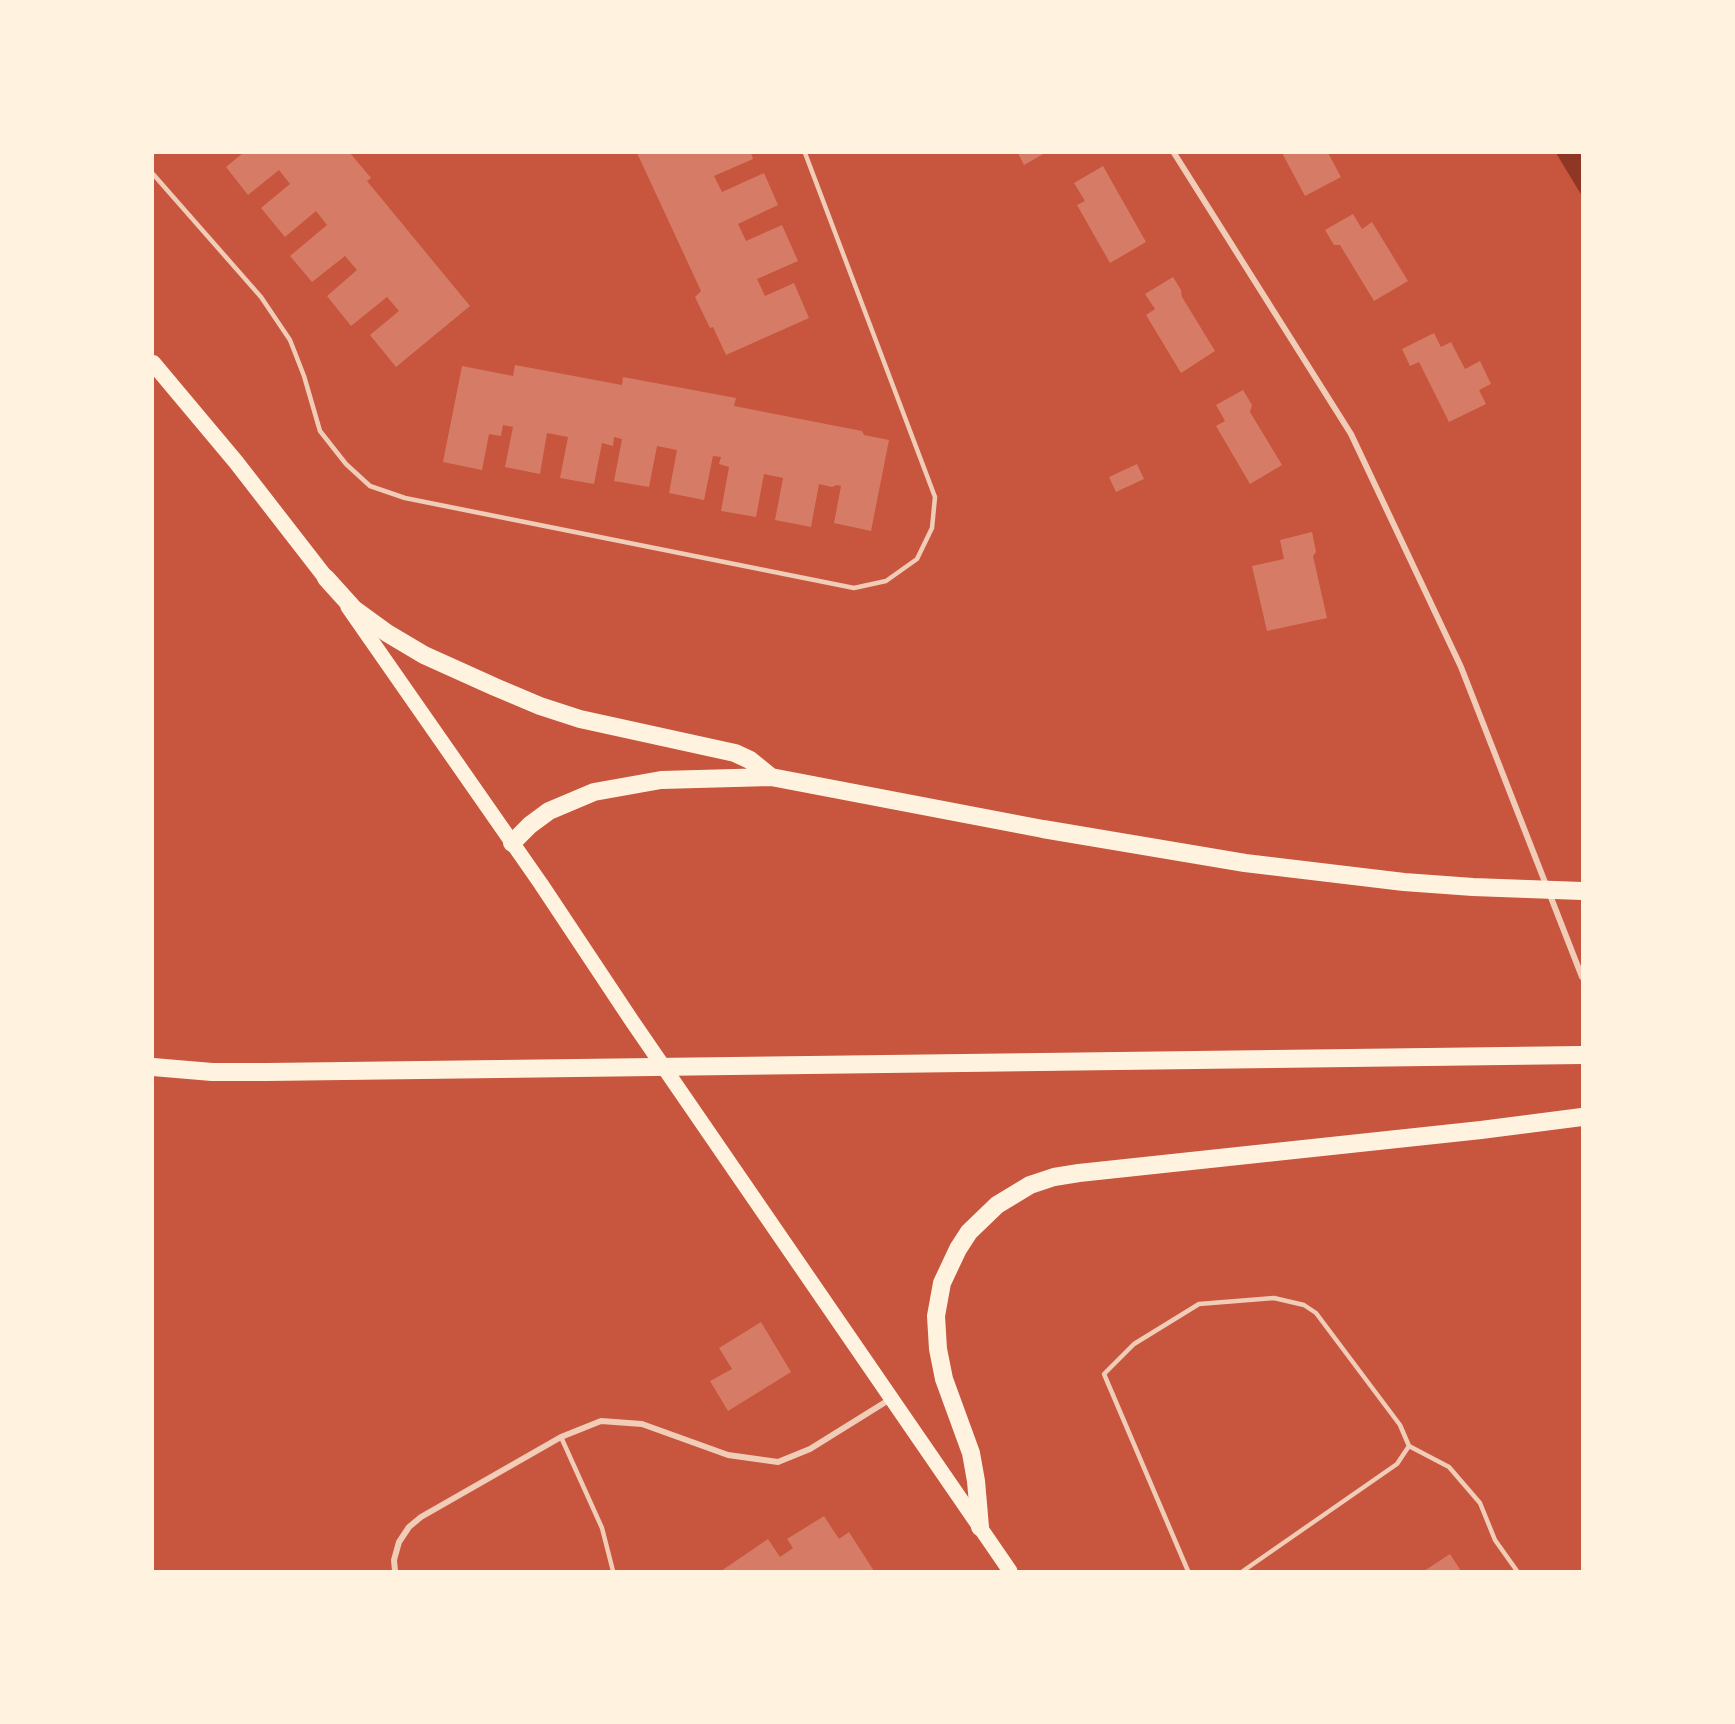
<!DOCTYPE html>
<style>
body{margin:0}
#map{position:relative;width:1735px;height:1724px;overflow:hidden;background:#c8553d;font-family:"Source Sans 3",sans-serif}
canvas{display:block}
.frame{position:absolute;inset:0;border:154px solid #fff3e0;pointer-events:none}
</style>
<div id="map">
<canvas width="1735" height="1724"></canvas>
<div class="frame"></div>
</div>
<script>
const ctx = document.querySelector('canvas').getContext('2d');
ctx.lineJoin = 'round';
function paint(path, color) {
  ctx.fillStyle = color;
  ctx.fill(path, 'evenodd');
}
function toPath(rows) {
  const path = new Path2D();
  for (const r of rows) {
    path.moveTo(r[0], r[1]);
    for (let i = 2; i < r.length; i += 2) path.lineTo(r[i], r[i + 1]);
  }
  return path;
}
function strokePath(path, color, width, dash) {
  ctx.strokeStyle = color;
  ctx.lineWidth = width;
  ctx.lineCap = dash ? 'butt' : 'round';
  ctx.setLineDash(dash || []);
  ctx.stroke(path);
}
const water = toPath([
 [1556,153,1582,153,1582,196]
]);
const building = toPath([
 [243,153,350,153,371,178,367,181,470,306,396,367,370,335,399,311,387,297,351,326,327,296,357,270,345,256,312,282,290,256,327,225,316,211,285,237,261,208,290,184,279,170,248,195,226,167],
 [637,153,751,153,753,159,714,176,722,192,764,173,778,205,738,224,746,241,782,225,798,261,757,279,765,296,794,283,809,318,726,355,713,327,710,328,695,297,701,291],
 [1018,153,1045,153,1024,165],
 [1282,153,1328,153,1341,177,1305,196],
 [1103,166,1146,242,1110,263,1077,205,1085,201,1074,183],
 [1353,214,1362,229,1372,222,1408,281,1374,301,1340,245,1334,245,1325,230],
 [1173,277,1181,290,1182,297,1215,351,1181,373,1146,315,1155,309,1145,294],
 [1434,333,1441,347,1451,342,1465,369,1480,361,1491,384,1479,390,1486,404,1449,422,1419,362,1410,366,1402,349],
 [515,365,622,385,623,377,736,398,734,406,862,431,864,435,889,440,871,531,834,523,841,486,837,485,832,487,819,484,811,527,775,520,783,478,764,474,756,517,721,511,729,467,719,464,721,457,713,456,704,500,669,493,677,450,657,446,649,487,614,481,622,439,614,437,613,446,602,443,594,484,560,478,568,437,547,433,540,474,505,467,513,427,503,425,501,436,489,434,482,470,443,462,462,366,513,376],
 [1243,390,1252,405,1250,412,1282,465,1250,484,1216,426,1225,421,1216,405],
 [1137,464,1144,479,1116,492,1109,477],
 [1312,532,1316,552,1313,556,1327,618,1267,631,1252,566,1284,559,1280,540],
 [761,1322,791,1372,728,1411,710,1381,732,1369,719,1348],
 [824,1516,839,1539,849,1532,874,1571,721,1571,768,1539,780,1557,793,1548,787,1539],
 [1450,1554,1461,1571,1424,1571]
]);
const service = toPath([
 [153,174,261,297,290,340,304,376,320,431,346,464,370,486,405,498,854,588,886,581,917,559,932,528,935,497,805,153],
 [561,1437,602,1528,613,1571],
 [1409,1446,1449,1467,1480,1503,1495,1540,1517,1571],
 [1188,1571,1104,1374,1134,1344,1199,1304,1274,1298,1304,1305,1316,1313,1400,1425,1409,1446,1397,1464,1243,1571]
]);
const minor = toPath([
 [1174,153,1351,434,1461,667,1582,977],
 [395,1571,394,1560,399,1542,409,1527,421,1517,561,1437,601,1421,642,1424,728,1455,778,1462,810,1449,892,1398]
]);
const primary = toPath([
 [348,607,541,884,632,1021,1010,1571]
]);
const trunk = toPath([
 [153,363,236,462,326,578]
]);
const motorway = toPath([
 [326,578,354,609,387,633,424,655,495,687,540,706,580,719,735,753,750,760,771,777],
 [512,843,530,825,549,811,594,792,661,780,771,777,1043,829,1245,863,1404,882,1473,887,1582,891],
 [153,1067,212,1072,267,1072,1582,1055],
 [980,1527,976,1481,971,1453,944,1379,938,1349,936,1316,942,1283,958,1249,969,1232,997,1205,1030,1185,1054,1177,1079,1173,1481,1130,1582,1117]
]);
paint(water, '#8f3625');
paint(building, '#d67c66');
strokePath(service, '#f1ccb7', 4.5);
strokePath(minor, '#f1ccb7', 6);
strokePath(primary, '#fff3e0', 15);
strokePath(trunk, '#fff3e0', 16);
strokePath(motorway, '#fff3e0', 18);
</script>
